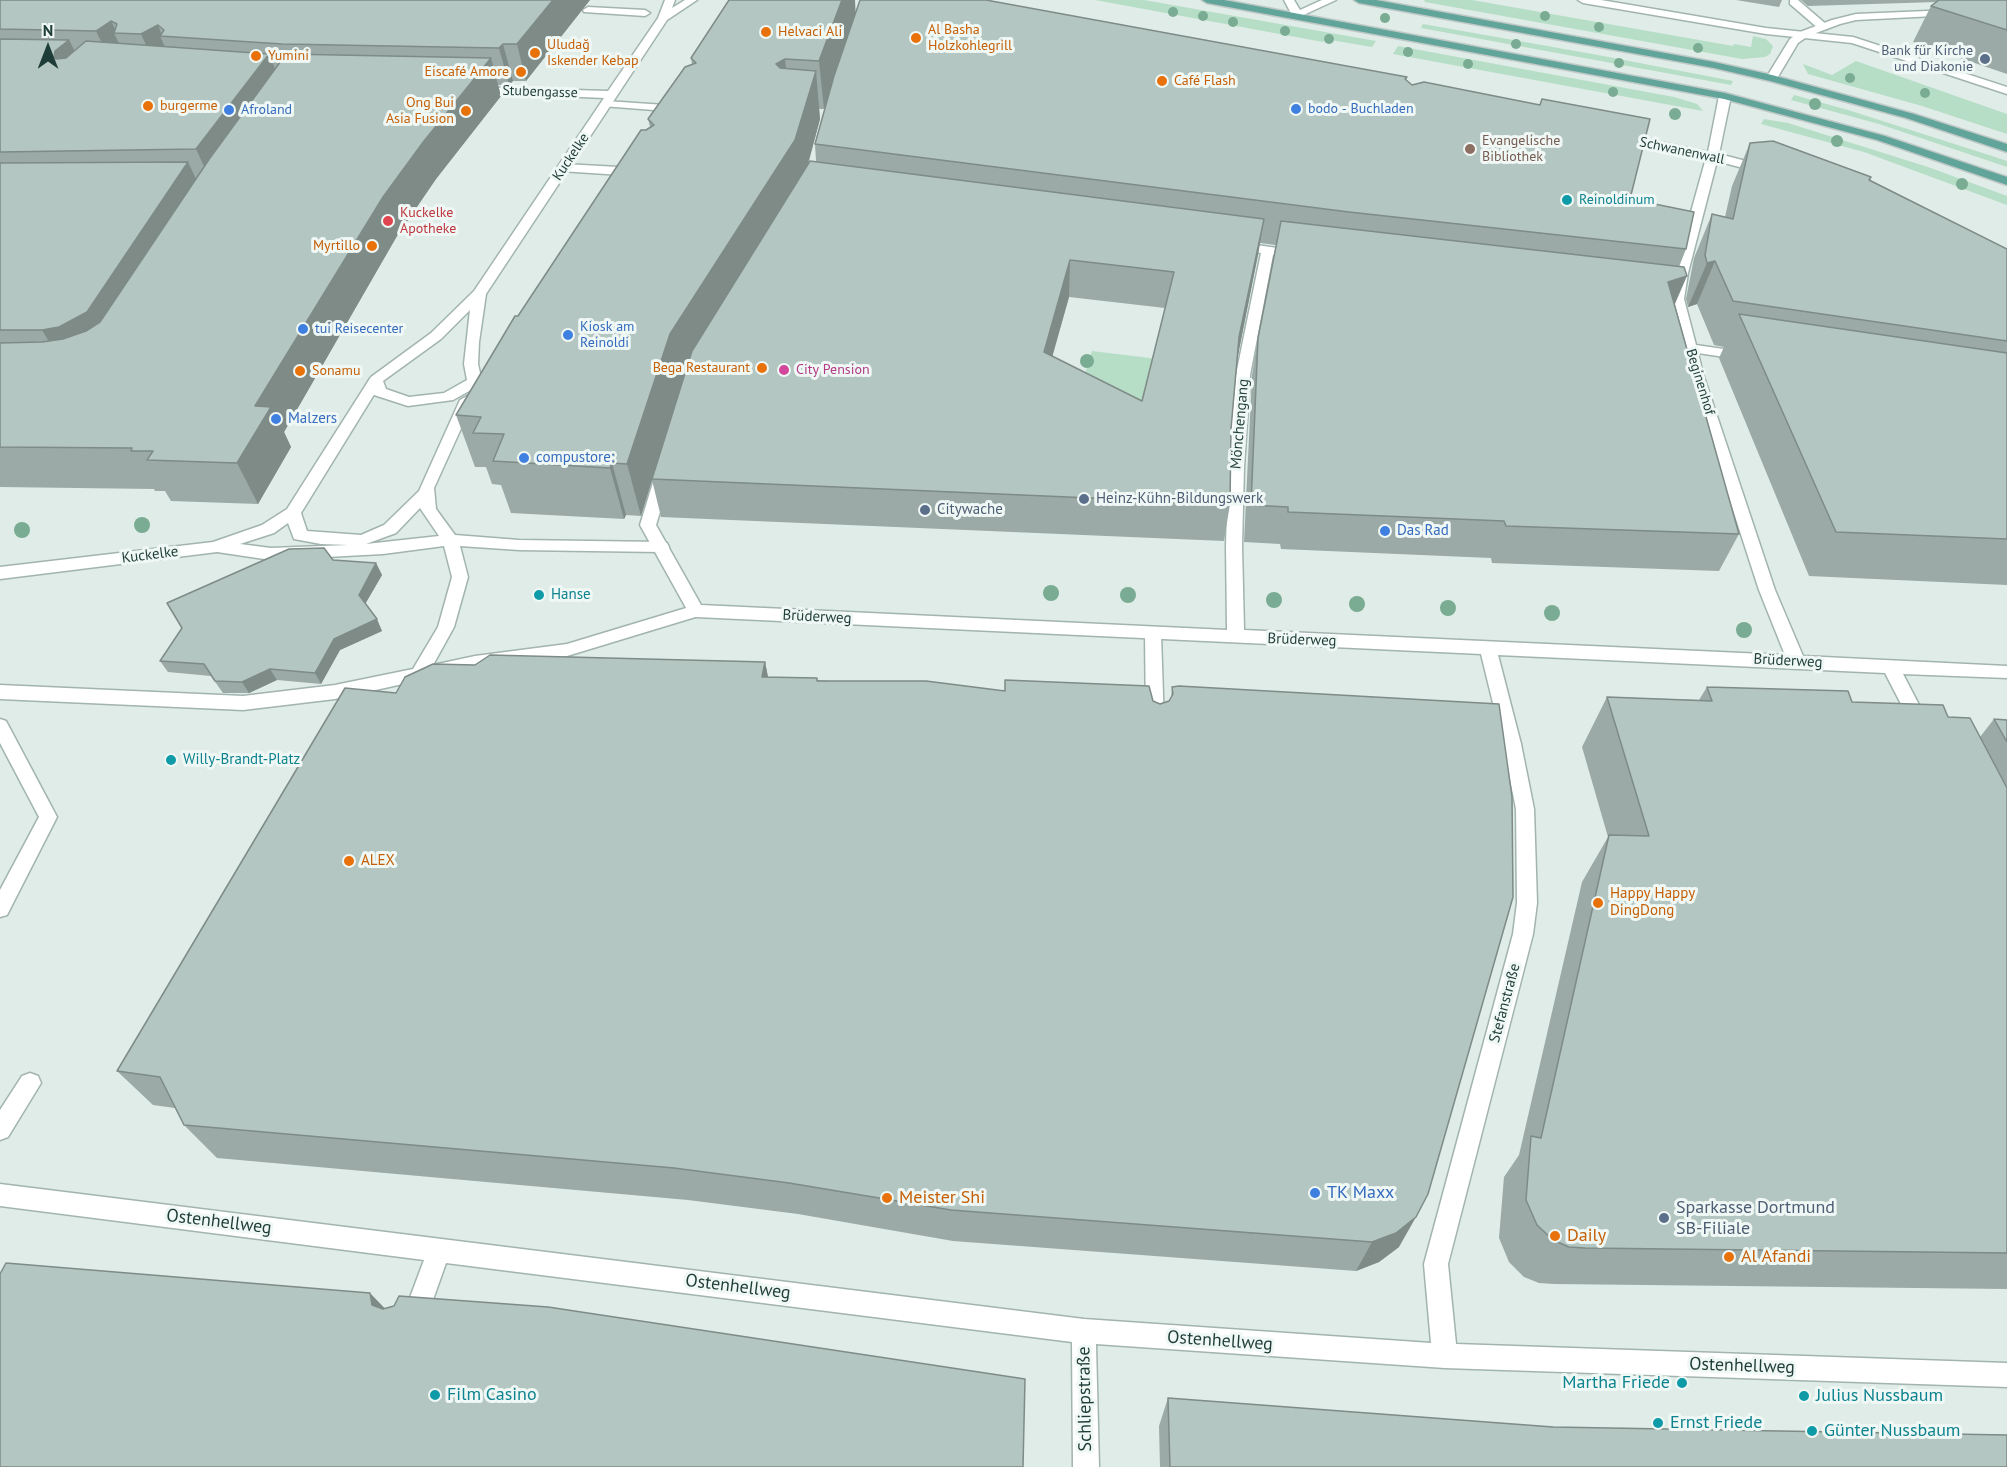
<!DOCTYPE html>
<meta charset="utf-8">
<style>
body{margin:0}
#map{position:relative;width:2007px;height:1467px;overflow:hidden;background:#dfece7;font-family:"PT Sans",sans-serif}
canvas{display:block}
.north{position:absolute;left:18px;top:18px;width:60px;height:60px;-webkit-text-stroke:4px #f0f8f5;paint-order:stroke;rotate:0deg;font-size:16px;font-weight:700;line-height:24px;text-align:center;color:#1f3d38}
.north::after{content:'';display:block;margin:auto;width:21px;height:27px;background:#1f3d38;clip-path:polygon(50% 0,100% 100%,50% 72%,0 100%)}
</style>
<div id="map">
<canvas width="2007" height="1467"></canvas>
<div class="north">N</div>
</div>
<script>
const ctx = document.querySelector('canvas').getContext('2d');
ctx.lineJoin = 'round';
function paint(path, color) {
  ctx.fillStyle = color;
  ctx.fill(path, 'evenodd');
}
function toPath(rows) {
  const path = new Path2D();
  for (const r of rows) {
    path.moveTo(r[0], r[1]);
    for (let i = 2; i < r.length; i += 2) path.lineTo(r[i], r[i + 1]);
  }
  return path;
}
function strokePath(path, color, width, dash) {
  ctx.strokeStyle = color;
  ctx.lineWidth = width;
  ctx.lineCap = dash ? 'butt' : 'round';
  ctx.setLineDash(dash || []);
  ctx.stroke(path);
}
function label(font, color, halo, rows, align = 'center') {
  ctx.font = font + ' "PT Sans",sans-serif';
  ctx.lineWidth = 6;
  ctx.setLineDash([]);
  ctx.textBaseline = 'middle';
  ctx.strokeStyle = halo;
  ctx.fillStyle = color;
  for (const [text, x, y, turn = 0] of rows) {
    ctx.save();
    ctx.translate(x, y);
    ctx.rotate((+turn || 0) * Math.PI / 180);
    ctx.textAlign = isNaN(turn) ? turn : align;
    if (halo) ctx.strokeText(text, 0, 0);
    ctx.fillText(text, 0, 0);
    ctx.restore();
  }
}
const green = toPath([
 [1095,0,1144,0,1376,41,1372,47,1325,39,1323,42],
 [1424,0,1472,0,1733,46,1734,44,1751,47,1753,36,1766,39,1773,46,1770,54,1765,57,1742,59,1425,2],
 [1423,24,1598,55,1733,81,1731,85,1421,28],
 [1398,46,1674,97,1697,104,1703,111,1393,54],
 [1856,61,2007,114,2007,134,1922,106,1808,74,1803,64,1832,75],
 [1794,95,1848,110,1992,156,2007,161,2007,167,1879,124,1791,100],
 [1764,119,1788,123,1928,167,2007,196,2007,205,1864,152,1761,124],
 [1092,351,1158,359,1147,402,1064,403,1079,394]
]);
const service = toPath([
 [1578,0,1601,0,1766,28,1853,37,2007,87,2007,94,1852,43,1766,34,1583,3,1578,0],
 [1790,0,1798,0,1827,25,1827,29,1819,29,1790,4,1790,0],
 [606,101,680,106,686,109,680,112,602,106,602,102,606,101],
 [564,164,637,168,643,172,637,176,560,171,560,165,564,164],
 [376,376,383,380,301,513,307,531,361,535,384,525,419,491,460,400,467,396,474,400,434,488,436,509,455,535,519,540,661,542,667,543,669,547,667,551,661,552,519,550,460,546,468,577,454,627,433,665,475,656,567,644,696,605,702,607,704,611,702,615,567,656,475,668,335,699,243,710,0,699,0,685,243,696,335,685,413,669,438,627,452,577,444,546,383,554,271,560,217,552,0,579,0,567,213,542,262,525,287,509,369,380,376,376],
 [420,508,439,536,366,544,396,533,420,508],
 [288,523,294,539,321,544,348,545,271,548,240,544,274,533,288,523],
 [1153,628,1159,630,1161,634,1164,725,1161,730,1155,732,1149,730,1146,725,1145,634,1147,630,1153,628]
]);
const pedestrian = toPath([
 [588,7,645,10,650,13,645,16,584,12,583,10,588,7],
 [0,719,6,721,57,817,7,915,0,917,0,890,39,817,0,743,0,719],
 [1512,737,1518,739,1521,744,1534,809,1537,903,1533,934,1448,1264,1456,1344,2007,1363,2007,1387,1445,1368,1096,1344,1099,1467,1073,1467,1072,1342,446,1263,423,1328,414,1331,405,1328,402,1319,424,1260,0,1206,0,1184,1084,1319,1431,1343,1424,1264,1513,934,1517,903,1516,809,1503,744,1506,739,1512,737],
 [30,1073,38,1076,41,1083,8,1137,0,1140,0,1110,22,1076,30,1073]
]);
const minor = toPath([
 [665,0,675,0,672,8,685,0,697,0,667,20,486,294,479,342,478,364,482,382,480,385,453,400,408,406,374,395,369,380,371,377,431,333,474,291,604,98,475,92,471,91,471,87,608,91,658,18,665,0],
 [470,310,464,364,467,380,444,393,409,397,386,389,383,381,441,339,470,310],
 [1951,10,1956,13,1955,15,1856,20,1840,24,1808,36,1798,43,1776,80,1768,80,1766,78,1790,39,1800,32,1832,20,1856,14,1951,10],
 [1725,93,1731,96,1719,154,1769,167,1771,170,1765,174,1717,161,1688,273,1684,299,1696,345,1744,352,1751,356,1744,360,1698,353,1703,374,1775,590,1803,656,2007,666,2007,678,1903,674,1930,726,1927,731,1921,733,1915,731,1885,673,1498,655,1521,744,1518,749,1512,751,1506,749,1503,744,1481,654,696,617,690,615,640,525,655,476,658,472,668,472,671,476,656,525,701,605,1227,630,1226,546,1228,467,1236,375,1261,253,1231,249,1230,246,1236,242,1298,251,1304,255,1298,259,1273,255,1250,375,1244,467,1242,546,1244,630,1785,655,1759,590,1689,374,1670,299,1674,273,1706,158,1622,142,1616,138,1622,134,1708,152,1719,96,1725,93]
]);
const tertiary = toPath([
 [1284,0,1294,0,1300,10,1322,0,1336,0,1297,18,1293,17,1284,0]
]);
const primary = toPath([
 [1202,0,1224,0,1725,93,1885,136,2007,177,2007,185,1877,140,1724,99,1207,3,1202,0],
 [1354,0,1376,0,1714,62,1772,75,1914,114,2007,144,2007,152,1906,118,1770,81,1714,68,1359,3,1354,0]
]);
const trees = [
 [1173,12,5],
 [1203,16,5],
 [1545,16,5],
 [1385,18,5],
 [1233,22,5],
 [1599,27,5],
 [1285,31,5],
 [1329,39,5],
 [1516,44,5],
 [1698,48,5],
 [1408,52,5],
 [1619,63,5],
 [1468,64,5],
 [1850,78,5],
 [1613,92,5],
 [1925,93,5],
 [1815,104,6],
 [1675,114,6],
 [1837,141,6],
 [1962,184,6],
 [1087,361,7],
 [142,525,8],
 [22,530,8],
 [1051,593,8],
 [1128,595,8],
 [1274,600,8],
 [1357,604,8],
 [1448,608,8],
 [1552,613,8],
 [1744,630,8]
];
const wall = toPath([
 [0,0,590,0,526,81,513,81,509,85,498,85,501,96,436,179,397,236,284,432,291,447,258,504,171,501,165,491,155,491,154,489,0,487],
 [1736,0,1782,0,1779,7],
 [1801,0,2007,0,2007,74,1913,42,1931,6,1937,2,1808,6],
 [856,13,1407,77,1406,80,1412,85,1630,199,1686,249,1679,267,1675,305,1739,534,1719,571,1492,563,1491,558,1281,549,1280,544,1244,542,1252,375,1258,338,1276,245,1260,243,1238,355,1231,429,1230,504,1224,541,661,517,652,480,641,516,626,515,624,519,511,513,501,485,492,484,486,467,475,467,456,415,518,316,646,130,650,127,648,119,692,64,691,58],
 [830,91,815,144,816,161,808,165,820,119,819,109,824,109],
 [1069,297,1165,308,1142,401,1052,356],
 [1750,143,1871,177,1870,180,2007,249,2007,585,1809,576,1719,358,1724,347,1714,345,1697,304,1688,307,1686,299,1694,258,1712,214,1725,217,1732,186],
 [333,560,376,563,382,575,365,604,382,631,340,650,321,684,277,680,249,693,223,693,211,676,168,672,160,661],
 [765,662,768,677,1153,701,1160,704,1169,701,1171,698,1172,687,1399,1247,1379,1262,1356,1271,953,1241,798,1214,688,1200,217,1158,184,1125,175,1108,153,1105,117,1071,396,693,475,665],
 [1707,687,1852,702,1948,717,1980,737,1994,719,2007,720,2007,1289,1554,1284,1539,1283,1524,1277,1509,1262,1499,1238,1504,1177,1519,1155,1582,882,1608,837,1582,747,1607,697,1699,700],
 [1168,1398,1553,1427,2007,1467,1160,1467,1159,1426]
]);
const shadedWall = toPath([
 [553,0,590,0,526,81,517,44],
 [840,0,855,0,856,22,852,28,824,109,819,61],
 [111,21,117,33,114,33,126,59,114,68,96,31],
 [158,25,162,36,160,36,172,63,158,71,141,34],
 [69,40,88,77,73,94,54,57,55,51],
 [503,44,513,81,509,85,499,48],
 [269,54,284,91,214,188,196,149],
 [491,58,501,96,436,179,397,236,284,432,291,447,258,504,237,463,255,406,383,197,424,141],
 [785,59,790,107,776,64],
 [816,71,820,119,801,189,681,386,641,516,627,464,670,334],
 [188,162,206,200,66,370,42,330],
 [1264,219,1258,255,1234,375,1239,337],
 [1070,260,1069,297,1043,390,1044,352],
 [1715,261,1697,304,1688,307,1707,263],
 [1687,276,1671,313,1668,282],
 [612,463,626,515,624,519,610,468],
 [376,563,382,575,364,606,359,595],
 [377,619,382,631,340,650,321,684,315,673,334,639],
 [765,662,773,702,762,677],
 [270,669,277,680,249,693,242,682],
 [1416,1217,1399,1247,1379,1262,1356,1271,1372,1242],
 [370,1293,398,1322,372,1305]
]);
const building = toPath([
 [0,0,553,0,517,44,503,44,499,48,282,44,160,36,164,30,158,25,141,34,114,33,117,24,111,21,96,31,0,29,0,0],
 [729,0,842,0,819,61,785,59,776,64,780,68,816,71,795,140,670,334,627,464,612,463,610,468,493,461,504,434,473,433,481,417,456,415,515,316,518,316,641,130,646,130,654,125,648,119,685,67,696,63,691,58,729,0],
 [860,0,986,0,1407,77,1405,79,1412,85,1424,82,1540,105,1542,99,1650,119,1630,199,1694,212,1686,249,1349,212,815,144,834,76,860,0],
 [1939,0,2007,0,2007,30,1931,6,1939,0],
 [0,39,69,40,55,51,54,57,56,59,66,58,86,41,269,54,196,149,0,152,0,39],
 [286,54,491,58,424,141,383,197,255,406,271,407,237,463,147,460,153,451,131,451,132,448,0,447,0,343,42,342,63,339,86,331,100,322,210,158,286,54],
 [1773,141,1871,177,1869,180,2007,249,2007,341,1733,301,1715,261,1707,263,1705,255,1712,214,1733,219,1750,143,1773,141],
 [810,161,1264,219,1239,337,1231,429,1230,504,652,479,692,351,810,161],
 [1070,260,1174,272,1142,401,1044,352,1070,260],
 [188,162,87,312,59,327,42,330,0,330,0,163,188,162],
 [1281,221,1684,267,1687,276,1668,282,1739,534,1506,526,1504,521,1288,512,1288,507,1251,505,1258,338,1281,221],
 [1739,314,2007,353,2007,539,1836,532,1739,314],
 [324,548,333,560,376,563,359,595,377,619,334,639,315,673,270,669,242,682,215,681,204,664,160,661,182,628,167,603,289,549,324,548],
 [490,655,765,662,762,677,817,678,817,681,926,681,1005,691,1005,680,1149,686,1153,701,1160,704,1169,701,1173,694,1172,687,1179,686,1499,704,1512,797,1513,897,1428,1194,1416,1217,1396,1233,1372,1242,951,1210,789,1183,674,1168,184,1125,160,1077,117,1071,345,688,396,693,405,677,433,664,475,665,490,655],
 [1707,687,1848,691,1852,702,1943,705,1948,717,1970,718,2007,788,2007,1253,1585,1248,1569,1247,1553,1240,1537,1225,1526,1200,1531,1136,1541,1138,1609,835,1649,836,1607,697,1712,701,1707,687],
 [1994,719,2007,720,2007,742,1994,719],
 [6,1263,370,1293,372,1305,383,1309,394,1306,399,1296,548,1307,1025,1379,1023,1467,0,1467,0,1274,6,1263],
 [1168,1398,1553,1427,2007,1435,2007,1467,1170,1467,1168,1398]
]);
const markers = [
 [766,32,6,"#e8710a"],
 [916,38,6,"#e8710a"],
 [535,53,6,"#e8710a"],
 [256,56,6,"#e8710a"],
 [1985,59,6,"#5c6f8a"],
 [521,72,6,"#e8710a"],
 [1162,81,6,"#e8710a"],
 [148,106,6,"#e8710a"],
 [1296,109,6,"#3f7fe0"],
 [229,110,6,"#3f7fe0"],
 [466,111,6,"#e8710a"],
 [1470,149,6,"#8d6e63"],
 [1567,200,6,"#0f9aa8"],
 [388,221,6,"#e0444e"],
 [372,246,6,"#e8710a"],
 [303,329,6,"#3f7fe0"],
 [568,335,6,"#3f7fe0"],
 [762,368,6,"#e8710a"],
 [784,370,6,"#d1479c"],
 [300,371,6,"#e8710a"],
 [276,419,6,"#3f7fe0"],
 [524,458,6,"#3f7fe0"],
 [1084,499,6,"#5c6f8a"],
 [925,510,6,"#5c6f8a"],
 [1385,531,6,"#3f7fe0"],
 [539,595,6,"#0f9aa8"],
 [171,760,6,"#0f9aa8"],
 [349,861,6,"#e8710a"],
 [1598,903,6,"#e8710a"],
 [1315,1193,6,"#3f7fe0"],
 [887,1198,6,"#e8710a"],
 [1664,1218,6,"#5c6f8a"],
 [1555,1236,6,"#e8710a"],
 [1729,1257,6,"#e8710a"],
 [1682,1383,6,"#0f9aa8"],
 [435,1395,6,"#0f9aa8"],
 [1804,1396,6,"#0f9aa8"],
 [1658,1423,6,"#0f9aa8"],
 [1812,1431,6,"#0f9aa8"]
];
const farFoodnames = [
 ["Al Basha",928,30],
 ["Holzkohlegrill",928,46],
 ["Helvaci Ali",778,32],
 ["Uludağ",547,45],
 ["Iskender Kebap",547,61],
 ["Yumini",268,56],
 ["Eiscafé Amore",509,72,"right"],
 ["Café Flash",1174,81],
 ["Ong Bui",454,103,"right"],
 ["Asia Fusion",454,119,"right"],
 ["burgerme",160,106],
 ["Myrtillo",360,246,"right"],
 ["Bega Restaurant",750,368,"right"],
 ["Sonamu",312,371]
];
const farServicenames = [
 ["Bank für Kirche",1973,51],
 ["und Diakonie",1973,67]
];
const farStreetnames = [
 ["Stubengasse",540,92,2],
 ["Schwanenwall",1682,151,12],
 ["Kuckelke",571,157,-56],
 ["Beginenhof",1700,382,73]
];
const farShopnames = [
 ["bodo - Buchladen",1308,109],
 ["Afroland",241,110],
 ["Kiosk am",580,327],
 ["Reinoldi",580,343],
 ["tui Reisecenter",315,329]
];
const farEducationnames = [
 ["Evangelische",1482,141],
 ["Bibliothek",1482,157]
];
const farCulturenames = [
 ["Reinoldinum",1579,200]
];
const farHealthnames = [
 ["Kuckelke",400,213],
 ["Apotheke",400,229]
];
const farHotelnames = [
 ["City Pension",796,370]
];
const shopNames = [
 ["Malzers",288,419],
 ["compustore:",536,458],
 ["Das Rad",1397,531]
];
const streetNames = [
 ["Mönchengang",1240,424,-85],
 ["Kuckelke",150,555,-7],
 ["Brüderweg",817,617,3],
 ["Brüderweg",1302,640,2],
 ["Brüderweg",1788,661,3],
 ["Stefanstraße",1505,1003,-75]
];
const serviceNames = [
 ["Heinz-Kühn-Bildungswerk",1096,499],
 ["Citywache",937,510]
];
const cultureNames = [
 ["Hanse",551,595],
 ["Willy-Brandt-Platz",183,760]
];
const foodNames = [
 ["ALEX",361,861],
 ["Happy Happy",1610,894],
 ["DingDong",1610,911]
];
const nearShopnames = [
 ["TK Maxx",1327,1193]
];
const nearFoodnames = [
 ["Meister Shi",899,1198],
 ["Daily",1567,1236],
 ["Al Afandi",1741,1257]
];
const nearServicenames = [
 ["Sparkasse Dortmund",1676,1208],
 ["SB-Filiale",1676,1229]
];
const nearStreetnames = [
 ["Ostenhellweg",219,1222,7],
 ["Ostenhellweg",738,1287,7],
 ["Ostenhellweg",1220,1341,4],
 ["Ostenhellweg",1742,1366,2],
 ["Schliepstraße",1085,1399,-91]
];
const nearCulturenames = [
 ["Martha Friede",1670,1383,"right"],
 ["Film Casino",447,1395],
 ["Julius Nussbaum",1816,1396],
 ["Ernst Friede",1670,1423],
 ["Günter Nussbaum",1824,1431]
];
paint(green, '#b6dec6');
strokePath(service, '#a2b4af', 3);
strokePath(pedestrian, '#a2b4af', 3);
strokePath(minor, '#a2b4af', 3);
strokePath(tertiary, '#a2b4af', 3);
strokePath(primary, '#c0c9c7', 3);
paint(service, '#fff');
paint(pedestrian, '#fff');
paint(minor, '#fff');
paint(tertiary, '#fff');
paint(primary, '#61a49a');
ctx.fillStyle = '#7aab93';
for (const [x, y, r] of trees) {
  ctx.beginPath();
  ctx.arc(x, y, r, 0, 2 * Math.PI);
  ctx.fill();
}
paint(wall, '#9baaa6');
paint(shadedWall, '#7e8b87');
paint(building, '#b4c6c1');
strokePath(building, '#7e8b87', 1.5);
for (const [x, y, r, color] of markers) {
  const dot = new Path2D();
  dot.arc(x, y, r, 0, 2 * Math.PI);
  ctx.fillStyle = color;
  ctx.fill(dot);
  strokePath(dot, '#f0f8f5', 2);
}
label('14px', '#c56008', '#f0f8f5', farFoodnames, 'left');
label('14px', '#4e5e75', '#f0f8f5', farServicenames, 'right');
label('14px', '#1f3d38', '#f0f8f5', farStreetnames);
label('14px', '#366cbe', '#f0f8f5', farShopnames, 'left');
label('14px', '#785e54', '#f0f8f5', farEducationnames, 'left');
label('14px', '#0d838f', '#f0f8f5', farCulturenames, 'left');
label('14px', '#be3a42', '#f0f8f5', farHealthnames, 'left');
label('14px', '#b23c85', '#f0f8f5', farHotelnames, 'left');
label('15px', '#366cbe', '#f0f8f5', shopNames, 'left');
label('15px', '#1f3d38', '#f0f8f5', streetNames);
label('15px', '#4e5e75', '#f0f8f5', serviceNames, 'left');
label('15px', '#0d838f', '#f0f8f5', cultureNames, 'left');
label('15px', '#c56008', '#f0f8f5', foodNames, 'left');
label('18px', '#366cbe', '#f0f8f5', nearShopnames, 'left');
label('18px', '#c56008', '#f0f8f5', nearFoodnames, 'left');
label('18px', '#4e5e75', '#f0f8f5', nearServicenames, 'left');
label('18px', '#1f3d38', '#f0f8f5', nearStreetnames);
label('18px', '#0d838f', '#f0f8f5', nearCulturenames, 'left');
</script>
